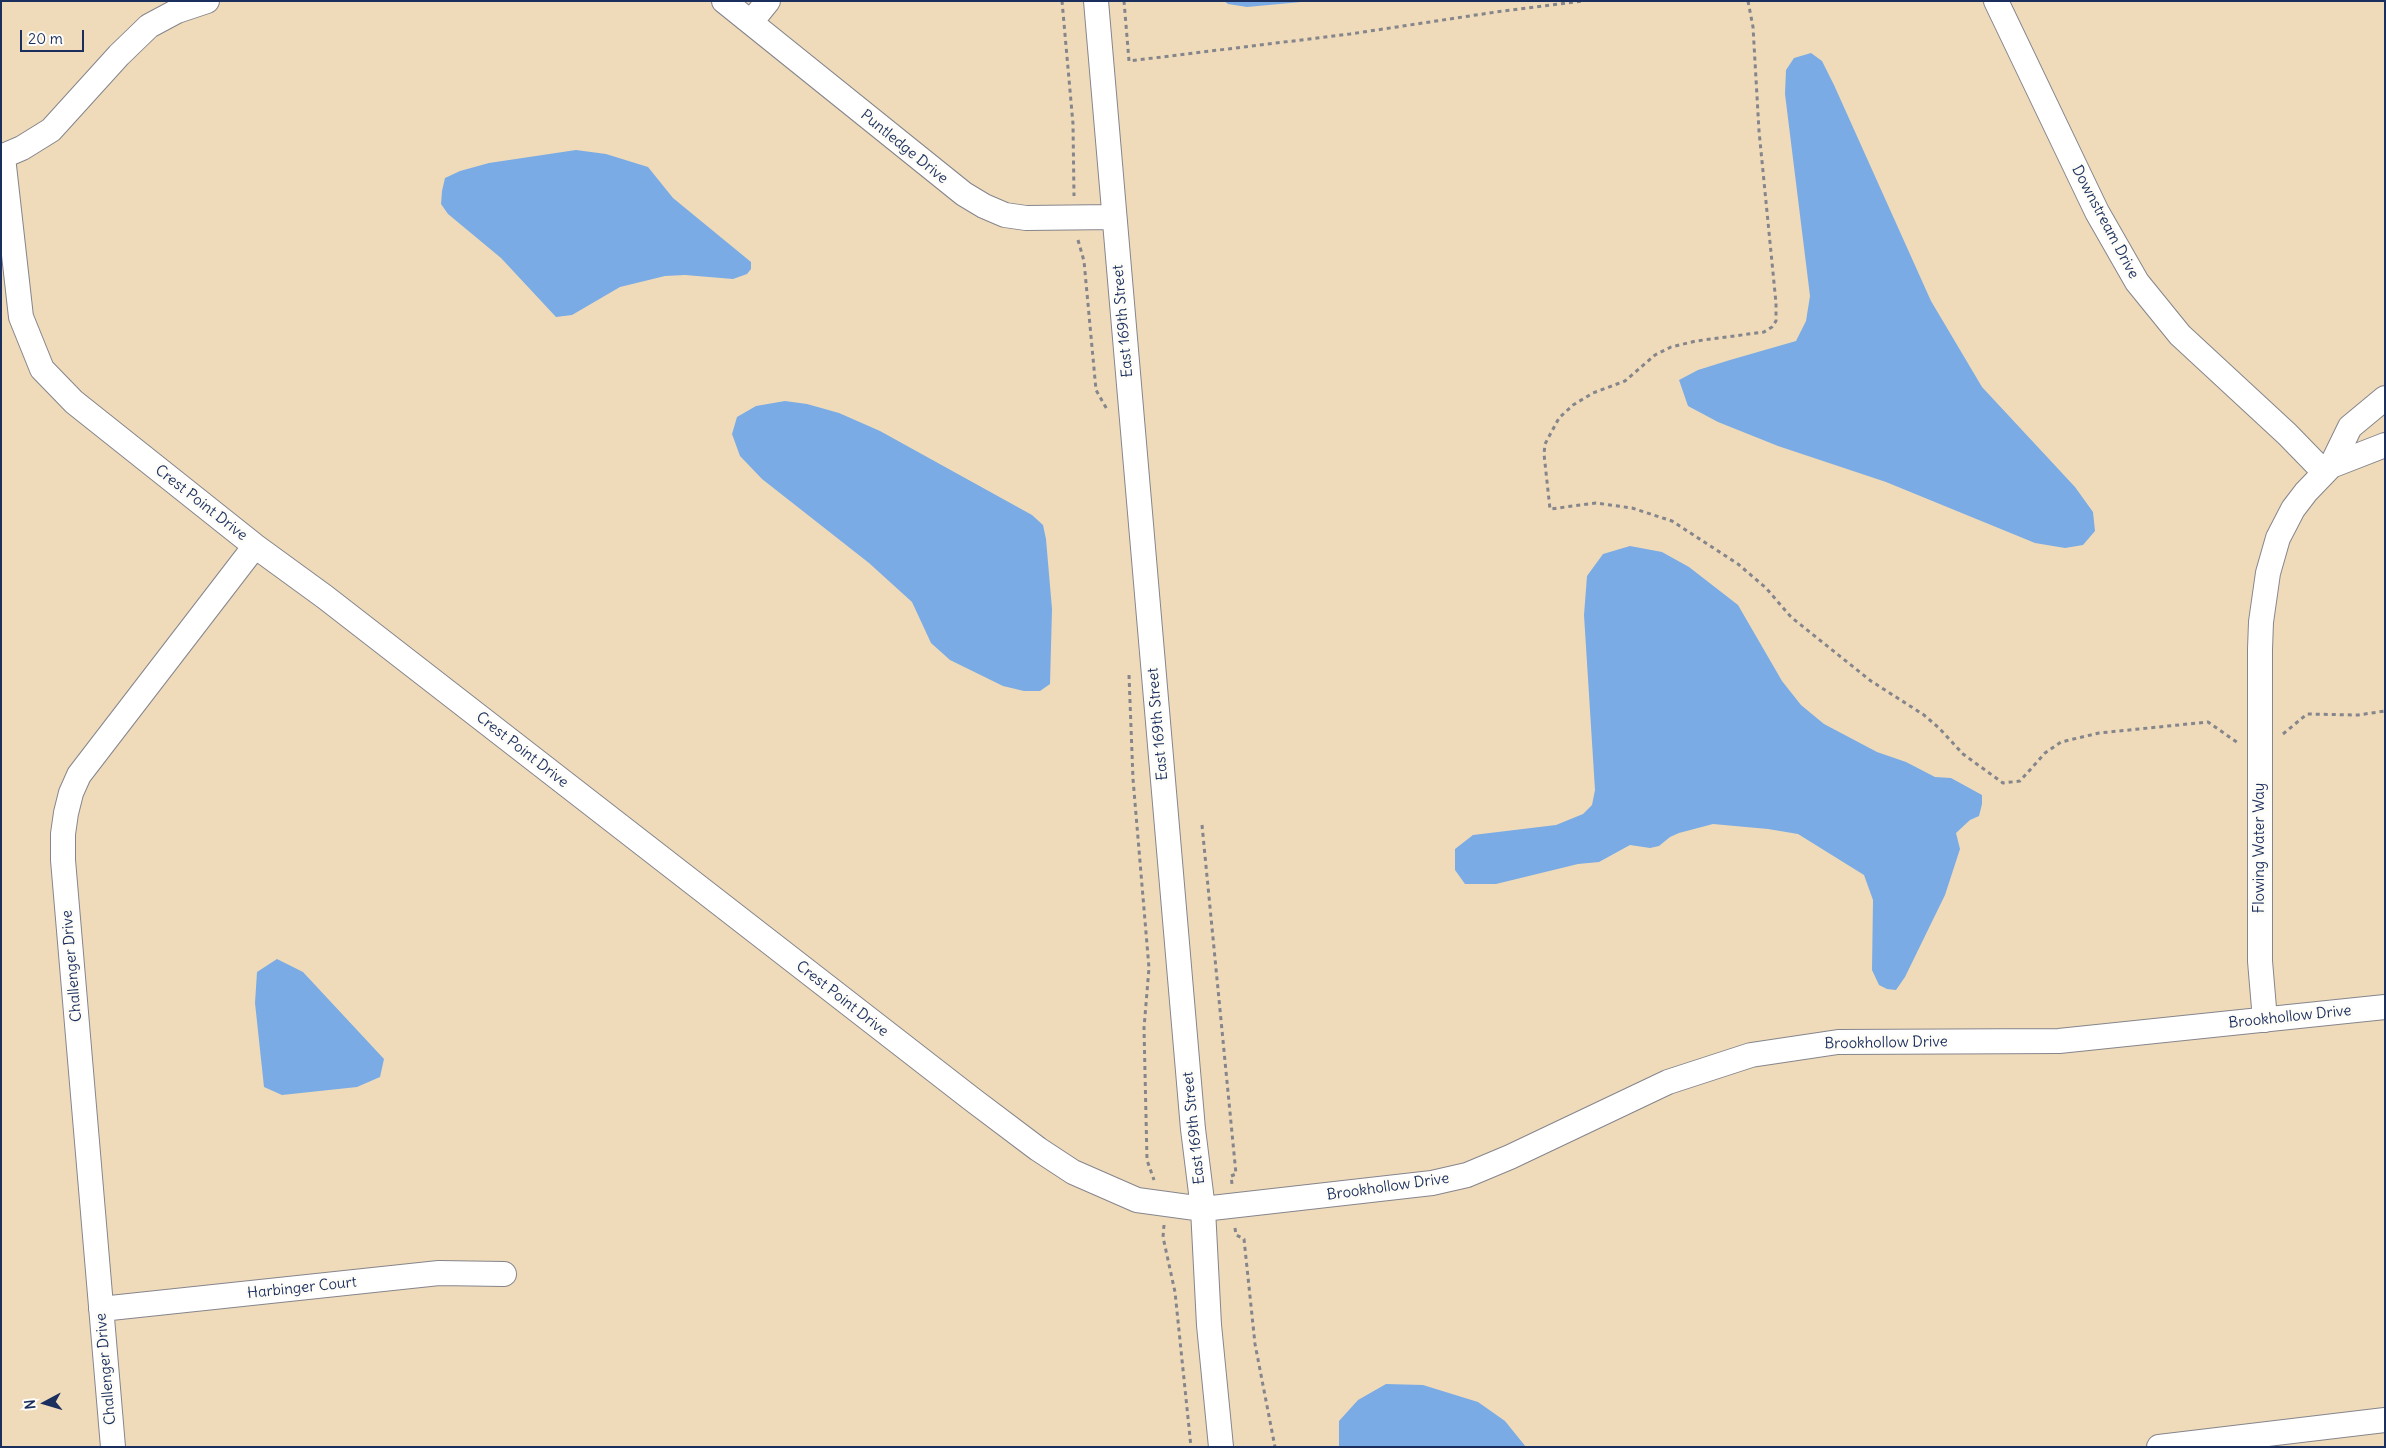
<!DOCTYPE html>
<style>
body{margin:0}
#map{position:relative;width:2386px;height:1448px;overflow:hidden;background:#efdbba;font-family:Delius,sans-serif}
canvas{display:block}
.frame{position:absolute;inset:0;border:2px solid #1b2f5e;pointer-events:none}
.north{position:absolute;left:20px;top:1378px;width:50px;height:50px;-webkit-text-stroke:4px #fdfcf7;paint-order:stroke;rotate:264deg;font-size:14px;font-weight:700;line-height:20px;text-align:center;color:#1b2f5e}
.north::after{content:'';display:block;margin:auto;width:18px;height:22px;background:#1b2f5e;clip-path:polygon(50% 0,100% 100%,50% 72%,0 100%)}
.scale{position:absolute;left:20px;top:30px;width:64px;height:22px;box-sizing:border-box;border:2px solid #1b2f5e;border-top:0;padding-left:6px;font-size:15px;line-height:18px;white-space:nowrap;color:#1b2f5e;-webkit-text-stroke:4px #fdfcf7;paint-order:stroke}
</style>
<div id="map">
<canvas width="2386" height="1448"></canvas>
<div class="frame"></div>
<div class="north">N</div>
<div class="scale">20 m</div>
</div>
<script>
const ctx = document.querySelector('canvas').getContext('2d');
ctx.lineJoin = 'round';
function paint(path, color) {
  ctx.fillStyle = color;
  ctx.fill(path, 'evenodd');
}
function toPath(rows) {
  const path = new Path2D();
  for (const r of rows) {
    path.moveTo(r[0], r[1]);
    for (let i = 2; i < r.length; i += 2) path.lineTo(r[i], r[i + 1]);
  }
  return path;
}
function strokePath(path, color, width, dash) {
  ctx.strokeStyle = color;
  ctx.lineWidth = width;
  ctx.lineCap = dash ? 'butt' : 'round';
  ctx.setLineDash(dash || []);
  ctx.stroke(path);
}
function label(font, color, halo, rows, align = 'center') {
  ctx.font = font + ' Delius,sans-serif';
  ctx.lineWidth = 5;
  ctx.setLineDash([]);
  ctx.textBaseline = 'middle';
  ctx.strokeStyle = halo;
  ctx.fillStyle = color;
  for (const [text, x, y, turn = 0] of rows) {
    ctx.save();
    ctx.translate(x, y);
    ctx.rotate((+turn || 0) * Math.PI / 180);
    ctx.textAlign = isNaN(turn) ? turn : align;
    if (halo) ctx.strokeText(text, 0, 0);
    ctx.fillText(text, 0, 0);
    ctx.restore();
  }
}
const water = toPath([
 [1224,1,1312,1,1247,7,1228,4],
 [1811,53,1822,61,1834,85,1931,301,1982,387,2075,487,2093,512,2095,531,2083,545,2065,548,2035,543,1886,482,1778,446,1718,422,1688,406,1679,380,1698,370,1730,360,1796,341,1806,321,1810,296,1785,94,1786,70,1794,58],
 [576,150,606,154,648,167,673,198,751,262,751,269,747,274,733,279,685,275,665,276,620,287,572,315,556,317,501,258,448,214,441,204,442,191,445,178,460,171,489,163],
 [785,401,807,404,839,413,880,431,1032,515,1043,525,1046,539,1052,609,1050,684,1040,691,1024,691,1003,686,950,660,931,643,912,602,869,563,762,479,740,456,732,434,737,417,756,406],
 [1630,546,1662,552,1689,567,1738,605,1782,681,1801,705,1824,724,1877,752,1906,762,1935,777,1951,778,1982,795,1982,804,1979,816,1970,820,1956,833,1960,849,1945,895,1905,977,1896,990,1887,989,1879,985,1872,970,1873,900,1864,875,1798,834,1768,829,1713,824,1679,833,1670,837,1659,846,1650,848,1630,845,1599,862,1578,864,1496,884,1465,884,1455,870,1455,849,1473,835,1556,825,1583,814,1592,805,1595,790,1584,615,1587,576,1603,554],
 [277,959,303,972,384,1059,380,1077,357,1087,282,1095,264,1087,255,1003,257,972],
 [1386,1384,1423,1385,1478,1402,1505,1421,1526,1447,1339,1447,1339,1421,1358,1400]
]);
const path = toPath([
 [1062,1,1073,124,1074,196],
 [1124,1,1129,61,1350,34,1496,12,1583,1],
 [1748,1,1753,27,1759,131,1776,303,1776,321,1772,327,1764,332,1696,341,1671,347,1655,355,1625,381,1593,393,1573,405,1559,418,1545,444,1544,454,1550,509,1596,503,1632,508,1672,521,1738,564,1766,588,1791,617,1871,681,1924,715,1939,728,1963,754,2003,783,2020,781,2045,753,2061,742,2099,733,2208,722,2238,743],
 [1078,240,1084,261,1096,390,1108,411],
 [1129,675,1133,779,1149,968,1144,1028,1147,1160,1154,1180],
 [2283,734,2307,714,2358,715,2385,711],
 [1202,825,1236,1174,1231,1176,1232,1184],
 [1164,1225,1163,1237,1175,1292,1191,1447],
 [1235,1228,1236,1235,1244,1239,1255,1344,1275,1447]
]);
const minor = toPath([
 [724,1,964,194,984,206,1005,215,1026,218,1114,217],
 [1096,1,1193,1129,1203,1209,1209,1325,1221,1447],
 [1996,1,2097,212,2137,282,2180,335,2287,434,2324,472],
 [751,22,768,1],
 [1,157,22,148,51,130,119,55,149,26,177,11,207,1],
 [3,157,21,317,42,369,74,402,255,546,325,597,973,1100,1038,1149,1073,1172,1137,1200,1203,1209,1432,1183,1467,1175,1510,1157,1668,1082,1751,1055,1838,1042,2059,1041,2385,1007],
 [2331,466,2385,445],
 [2265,1020,2260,961,2260,649,2261,622,2268,573,2278,538,2293,509,2306,492,2331,466,2350,427,2385,398],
 [101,1309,439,1273,504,1274],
 [113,1447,63,860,63,834,66,813,71,793,79,775,255,546],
 [2159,1447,2385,1420]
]);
const streetNames = [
 ["Puntledge Drive",904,147,39],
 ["Downstream Drive",2105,222,62],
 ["East 169th Street",1123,321,-95],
 ["Crest Point Drive",201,503,38],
 ["East 169th Street",1158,724,-95],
 ["Crest Point Drive",522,750,38],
 ["Flowing Water Way",2260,848,-90],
 ["Challenger Drive",72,966,-95],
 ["Crest Point Drive",842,999,38],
 ["Brookhollow Drive",2290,1017,-6],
 ["Brookhollow Drive",1886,1043,-1],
 ["East 169th Street",1194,1128,-96],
 ["Brookhollow Drive",1388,1187,-8],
 ["Harbinger Court",302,1288,-6],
 ["Challenger Drive",106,1369,-95]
];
paint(water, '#7aabe5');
strokePath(minor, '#85858c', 26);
strokePath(path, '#85858c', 3, [4, 4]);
strokePath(minor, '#fff', 24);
label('15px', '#1b2f5e', '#fdfcf7', streetNames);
</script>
